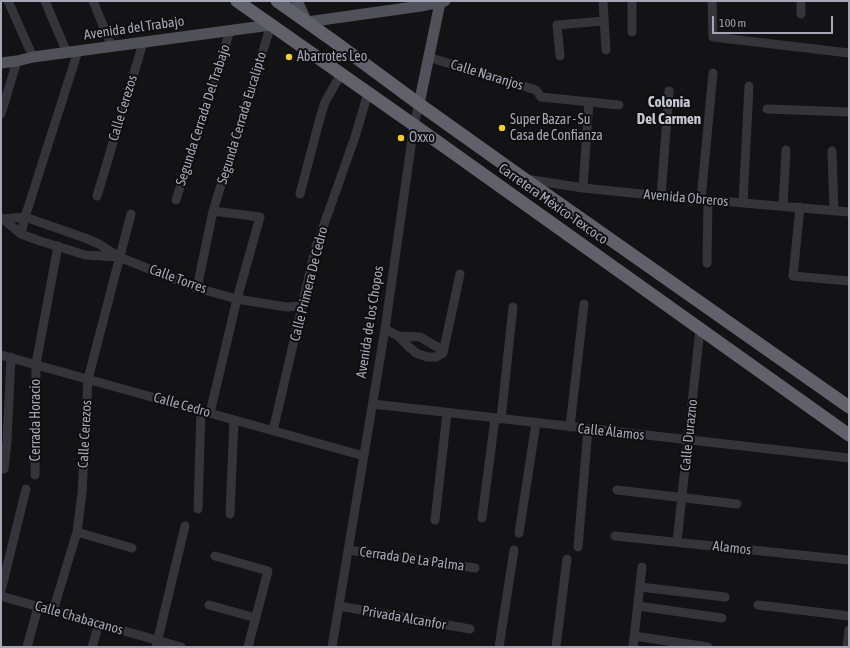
<!DOCTYPE html>
<meta charset="utf-8">
<style>
body{margin:0}
#map{position:relative;width:850px;height:648px;overflow:hidden;background:#131315;font-family:"Asap Condensed",sans-serif}
canvas{display:block}
.frame{position:absolute;inset:0;border:2px solid #a4a7b6;pointer-events:none}
.scale{position:absolute;left:712px;top:16px;width:121px;height:18px;box-sizing:border-box;border:2px solid #a4a7b6;border-top:0;padding-left:5px;font-size:12px;line-height:14px;white-space:nowrap;color:#a4a7b6;-webkit-text-stroke:3px #0e0e10;paint-order:stroke}
</style>
<div id="map">
<canvas width="850" height="648"></canvas>
<div class="frame"></div>
<div class="scale">100 m</div>
</div>
<script>
const ctx = document.querySelector('canvas').getContext('2d');
ctx.lineJoin = 'round';
function toPath(rows) {
  const path = new Path2D();
  for (const r of rows) {
    path.moveTo(r[0], r[1]);
    for (let i = 2; i < r.length; i += 2) path.lineTo(r[i], r[i + 1]);
  }
  return path;
}
function strokePath(path, color, width, dash) {
  ctx.strokeStyle = color;
  ctx.lineWidth = width;
  ctx.lineCap = dash ? 'butt' : 'round';
  ctx.setLineDash(dash || []);
  ctx.stroke(path);
}
function label(font, color, halo, rows, align = 'center') {
  ctx.font = font + ' "Asap Condensed",sans-serif';
  ctx.lineWidth = 4;
  ctx.setLineDash([]);
  ctx.textBaseline = 'middle';
  ctx.strokeStyle = halo;
  ctx.fillStyle = color;
  for (const [text, x, y, turn = 0] of rows) {
    ctx.save();
    ctx.translate(x, y);
    ctx.rotate((+turn || 0) * Math.PI / 180);
    ctx.textAlign = isNaN(turn) ? turn : align;
    if (halo) ctx.strokeText(text, 0, 0);
    ctx.fillText(text, 0, 0);
    ctx.restore();
  }
}
const minor = toPath([
 [8,1,33,57],
 [45,1,67,53],
 [93,1,112,47],
 [603,1,606,50],
 [712,1,713,37,849,53],
 [801,14,801,1],
 [632,32,632,1],
 [560,56,557,25,604,21],
 [428,57,536,90,541,97,619,105],
 [767,109,849,112],
 [1,114,17,61],
 [832,151,834,211],
 [526,179,583,188,661,196,849,212],
 [583,188,589,102],
 [300,194,320,118,325,102,341,74],
 [97,196,143,43],
 [661,196,669,91],
 [701,199,713,73],
 [176,200,230,31],
 [743,203,749,86],
 [783,206,786,150],
 [800,207,793,276,849,281],
 [1,218,3,219,21,234,40,241,85,255,118,257],
 [3,219,25,217,85,238,99,244,119,257,197,288,237,299,286,307,302,306],
 [21,234,25,217,78,51],
 [707,263,708,200],
 [197,288,213,211,271,25],
 [385,329,398,336,420,337,439,348,443,353],
 [398,336,408,346,416,353,427,357,436,357,443,353],
 [443,353,460,274],
 [1,355,364,456],
 [373,404,849,458],
 [210,413,237,299,260,217,213,211],
 [501,419,513,307],
 [570,427,584,304],
 [273,431,315,250,355,137,368,93],
 [4,469,7,441,11,357],
 [35,475,36,364,58,246],
 [617,490,737,504],
 [198,509,201,410],
 [230,514,234,420],
 [482,518,495,418],
 [435,520,447,413],
 [77,532,132,548],
 [519,533,536,423],
 [615,536,849,560],
 [677,542,700,329],
 [578,547,588,429],
 [348,550,475,568],
 [215,556,268,571,248,647],
 [640,587,725,597],
 [1,591,26,489],
 [1,596,181,647],
 [209,605,256,618],
 [758,605,849,616],
 [339,606,470,629],
 [638,606,722,618],
 [53,611,77,532,82,493,88,379,131,214],
 [634,636,708,647],
 [27,647,38,607],
 [92,647,99,624],
 [156,647,185,526],
 [332,647,385,329,414,125,419,104],
 [499,647,514,550],
 [556,647,567,559],
 [633,647,642,567],
 [847,647,849,630]
]);
const major = toPath([
 [297,1,307,22,421,6,445,1],
 [1,63,17,61,33,57,271,25],
 [419,104,440,3]
]);
const highway = toPath([
 [237,1,414,125,849,435],
 [277,1,335,42,419,104,523,178,849,407]
]);
const markers = [
 [289,57,4,"#f6cc2a"],
 [502,128,4,"#f6cc2a"],
 [401,138,4,"#f6cc2a"]
];
const streetNames = [
 ["Avenida del Trabajo",134,28,-8],
 ["Calle Naranjos",487,75,17],
 ["Calle Cerezos",123,108,-73],
 ["Segunda Cerrada Del Trabajo",203,115,-72],
 ["Segunda Cerrada Eucalipto",242,118,-73],
 ["Avenida Obreros",686,198,5],
 ["Carretera México-Texcoco",553,204,35],
 ["Calle Torres",178,279,20],
 ["Calle Primera De Cedro",309,284,-76],
 ["Avenida de los Chopos",370,322,-81],
 ["Calle Cedro",182,405,16],
 ["Cerrada Horacio",36,420,-90],
 ["Calle Álamos",611,432,6],
 ["Calle Cerezos",85,434,-87],
 ["Calle Durazno",689,435,-84],
 ["Alamos",732,548,6],
 ["Cerrada De La Palma",412,559,8],
 ["Calle Chabacanos",79,618,16],
 ["Privada Alcanfor",404,618,10]
];
const poiNames = [
 ["Abarrotes Leo",297,57],
 ["Super Bazar - Su",510,120],
 ["Casa de Confianza",510,136],
 ["Oxxo",409,138]
];
const neighbourhoodNames = [
 ["Colonia",669,102],
 ["Del Carmen",669,119]
];
strokePath(minor, '#34343a', 9);
strokePath(major, '#505159', 11);
strokePath(highway, '#60616b', 13);
for (const [x, y, r, color] of markers) {
  const dot = new Path2D();
  dot.arc(x, y, r, 0, 2 * Math.PI);
  ctx.fillStyle = color;
  ctx.fill(dot);
  strokePath(dot, '#0e0e10', 1.5);
}
label('14px', '#a4a7b6', '#0e0e10', streetNames);
label('14px', '#a4a7b6', '#0e0e10', poiNames, 'left');
label('bold 15px', '#c5c7d2', '#0e0e10', neighbourhoodNames);
</script>
